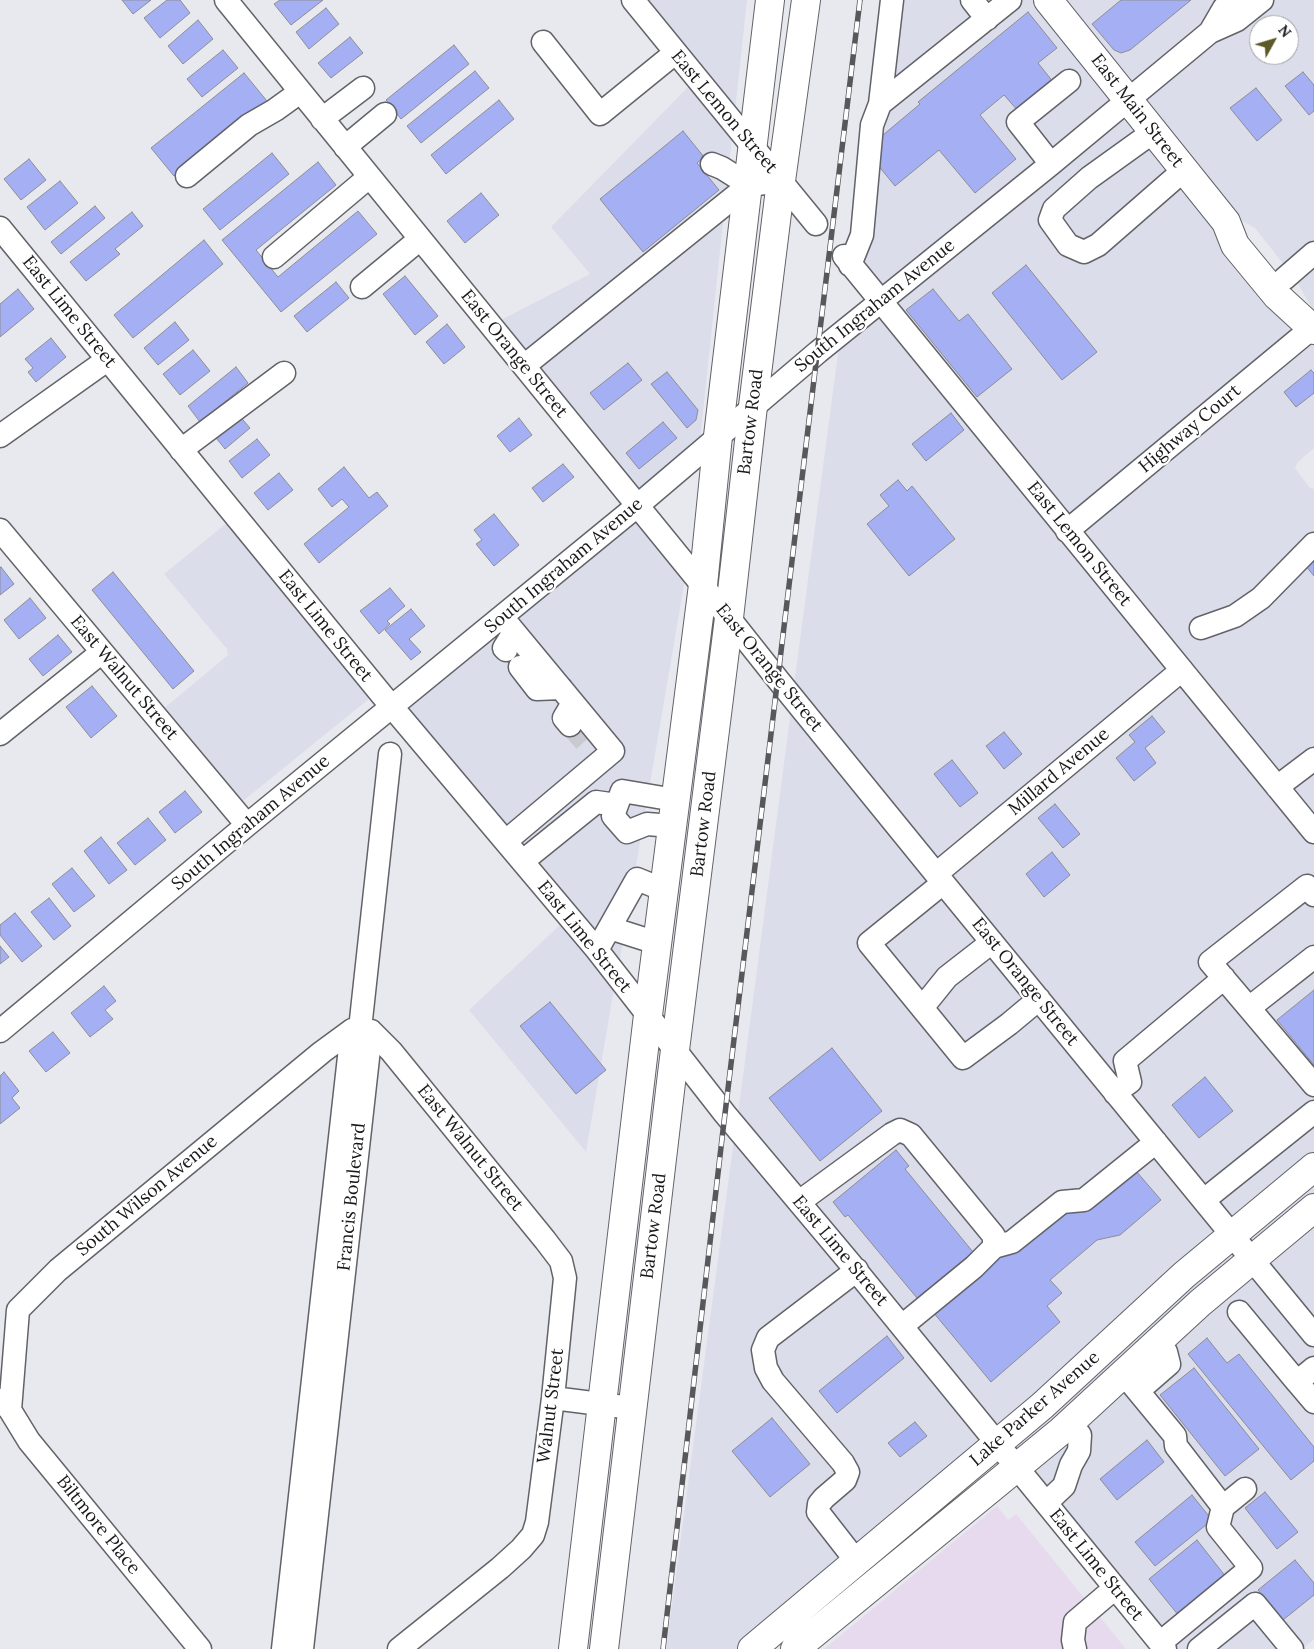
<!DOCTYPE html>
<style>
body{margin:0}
#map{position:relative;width:1314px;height:1649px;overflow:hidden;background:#e8e9ef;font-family:Lora,serif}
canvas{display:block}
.north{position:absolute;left:1249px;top:15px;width:50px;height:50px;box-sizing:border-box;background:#fff;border:1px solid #a3a3a3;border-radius:50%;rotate:51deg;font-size:14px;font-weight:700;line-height:20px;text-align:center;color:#18181a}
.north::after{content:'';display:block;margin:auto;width:18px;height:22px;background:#5d5a27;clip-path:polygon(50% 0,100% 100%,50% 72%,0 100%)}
</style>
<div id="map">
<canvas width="1314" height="1649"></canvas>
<div class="north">N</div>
</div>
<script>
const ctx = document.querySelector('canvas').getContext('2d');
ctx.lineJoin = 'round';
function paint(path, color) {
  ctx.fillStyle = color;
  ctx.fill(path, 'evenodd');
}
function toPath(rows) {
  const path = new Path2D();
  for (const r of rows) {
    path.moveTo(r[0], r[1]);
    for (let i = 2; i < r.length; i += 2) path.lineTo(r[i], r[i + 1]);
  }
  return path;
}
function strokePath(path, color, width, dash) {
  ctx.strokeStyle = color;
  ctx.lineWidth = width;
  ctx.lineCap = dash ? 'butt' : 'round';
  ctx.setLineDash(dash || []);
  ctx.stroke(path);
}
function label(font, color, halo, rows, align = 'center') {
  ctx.font = font + ' Lora,serif';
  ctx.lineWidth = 4.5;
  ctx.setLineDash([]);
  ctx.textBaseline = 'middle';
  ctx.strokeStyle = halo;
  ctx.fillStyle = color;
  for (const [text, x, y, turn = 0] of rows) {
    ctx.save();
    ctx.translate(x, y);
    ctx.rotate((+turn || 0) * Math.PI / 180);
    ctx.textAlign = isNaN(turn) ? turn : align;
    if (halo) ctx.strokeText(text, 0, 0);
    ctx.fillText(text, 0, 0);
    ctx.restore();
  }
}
const built = toPath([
 [645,0,747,0,735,111],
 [880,0,1037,0,1115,99,883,290,851,249],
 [1060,0,1220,0,1205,25,1130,88],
 [1274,0,1314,0,1314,312,1296,280,1255,228,1233,216,1140,101,1211,42],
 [1259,25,1289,25,1289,55,1259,55],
 [690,85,732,137,700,441,639,493,499,321,590,274,551,227],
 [1125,113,1299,328,1069,519,893,302],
 [879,314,1170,669,938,862,794,685,839,346],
 [1310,340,1314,345,1314,448,1298,462,1295,468,1309,487,1314,489,1314,817,1080,531],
 [635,518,685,579,619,965,404,707],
 [228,522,370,698,243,801,211,768,162,710,228,655,227,649,164,574],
 [1180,682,1314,846,1314,1156,1233,1222,948,874],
 [791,710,1219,1234,999,1432,738,1114],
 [561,924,614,989,586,1152,469,1010],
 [734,1139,985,1444,740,1649,666,1649],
 [1314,1177,1314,1197,1254,1247,1244,1235],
 [1314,1219,1314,1321,1264,1260],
 [1230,1247,1240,1259,1019,1456,1009,1444],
 [1250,1271,1314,1350,1314,1639,1302,1649,1177,1649,1029,1468]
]);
const education = toPath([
 [997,1506,1008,1520,1016,1514,1126,1649,824,1649]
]);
const building = toPath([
 [122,0,151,0,133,14,122,0],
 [167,0,180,0,190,13,160,38,144,18,167,0],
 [280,0,323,0,291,25,274,4,280,0],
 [1121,0,1191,0,1130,50,1121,53,1114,50,1092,24,1121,0],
 [326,8,339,24,309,49,296,32,326,8],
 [1028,12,1057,48,1038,63,1054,83,1019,112,1004,95,980,115,1016,159,975,193,939,150,895,186,873,159,877,140,920,104,918,102,1028,12],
 [198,20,213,39,183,64,168,46,198,20],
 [350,37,363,53,331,78,318,63,350,37],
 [454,45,469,64,401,119,386,100,454,45],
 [223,50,238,68,202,97,187,79,223,50],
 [475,71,489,88,421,143,407,126,475,71],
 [1303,72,1314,85,1314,111,1309,115,1285,86,1303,72],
 [244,73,267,101,174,176,151,148,244,73],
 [1256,88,1282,120,1257,141,1230,108,1256,88],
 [499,100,514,119,446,174,431,155,499,100],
 [683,131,704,157,697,163,719,190,643,252,600,199,683,131],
 [272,153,289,174,220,230,203,209,272,153],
 [29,159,46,180,21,200,4,179,29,159],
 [318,162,336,185,256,250,278,277,358,211,377,234,281,312,222,240,318,162],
 [60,181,78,203,45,230,27,207,60,181],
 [481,193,499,215,465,243,447,221,481,193],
 [95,206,105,218,61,254,51,242,95,206],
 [132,212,143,226,115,249,120,254,86,281,70,262,132,212],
 [204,240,223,264,133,338,114,315,204,240],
 [1026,265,1097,352,1062,380,992,293,1026,265],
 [405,276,438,316,415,335,383,294,405,276],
 [336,282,349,298,307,332,294,316,336,282],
 [18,289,34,309,0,337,0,304,18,289],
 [933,289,959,321,968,314,1012,369,977,397,906,310,933,289],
 [175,322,189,340,158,365,144,348,175,322],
 [447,324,465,347,444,364,426,342,447,324],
 [51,338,66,357,36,382,28,372,33,368,25,359,51,338],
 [193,350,210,371,180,395,163,374,193,350],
 [628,363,642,380,604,410,590,393,628,363],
 [236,367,248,383,200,422,188,406,236,367],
 [1311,370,1314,373,1314,393,1296,407,1284,392,1311,370],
 [667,372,698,410,696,420,687,428,651,384,667,372],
 [237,413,250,428,225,449,212,433,237,413],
 [951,413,964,430,926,461,912,444,951,413],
 [519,418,532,435,510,452,497,436,519,418],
 [663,422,677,438,639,469,626,453,663,422],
 [257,439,270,455,242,478,229,461,257,439],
 [563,464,574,477,543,502,532,488,563,464],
 [344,467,369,498,377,492,388,506,319,563,304,544,349,507,342,499,332,507,318,489,344,467],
 [279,473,293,490,268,510,254,493,279,473],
 [898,480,907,491,912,486,955,539,909,576,867,524,889,506,880,495,898,480],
 [494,514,519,545,494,566,476,544,482,540,474,530,494,514],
 [1314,558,1314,576,1305,565,1314,558],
 [1,567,14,584,0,595,0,568,1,567],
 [113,572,194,671,173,689,92,590,113,572],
 [390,588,405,606,387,621,390,624,379,634,360,611,390,588],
 [30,598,46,618,19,639,4,620,30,598],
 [411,609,425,626,409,639,421,652,411,660,385,630,411,609],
 [58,635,72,652,43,676,29,659,58,635],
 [92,686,117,716,91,738,66,707,92,686],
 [1152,716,1165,732,1145,748,1156,763,1134,781,1116,758,1135,742,1129,735,1152,716],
 [1004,732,1022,754,1004,769,986,746,1004,732],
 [952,760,978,793,960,807,934,774,952,760],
 [185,791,202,812,175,833,159,812,185,791],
 [1055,804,1080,834,1063,848,1038,818,1055,804],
 [148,818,166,840,135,865,117,843,148,818],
 [101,837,127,870,109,884,84,851,101,837],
 [1052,852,1070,875,1044,897,1026,874,1052,852],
 [72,868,95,896,74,912,52,884,72,868],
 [49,898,71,926,54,940,31,912,49,898],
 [15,913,42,946,22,962,0,935,0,925,15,913],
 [0,946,9,957,0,964,0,946],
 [104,986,116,1001,105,1010,113,1019,90,1037,71,1013,104,986],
 [1314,990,1314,1065,1277,1020,1314,990],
 [550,1002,606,1070,576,1094,520,1026,550,1002],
 [53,1032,70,1053,46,1072,29,1051,53,1032],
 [832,1048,882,1111,820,1161,769,1098,832,1048],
 [4,1072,19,1091,12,1098,20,1108,0,1124,0,1076,4,1072],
 [1205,1077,1233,1111,1199,1138,1172,1105,1205,1077],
 [896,1150,909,1166,905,1169,973,1252,917,1298,848,1215,845,1217,833,1202,896,1150],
 [1136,1171,1161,1200,1120,1235,1097,1240,1050,1280,1062,1293,1047,1306,1060,1322,991,1382,933,1312,999,1254,1001,1257,1064,1203,1088,1198,1095,1206,1136,1171],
 [887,1336,904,1358,837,1413,819,1391,887,1336],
 [1207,1338,1227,1363,1239,1354,1314,1447,1314,1461,1291,1480,1188,1354,1207,1338],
 [1194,1368,1259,1449,1225,1476,1160,1395,1194,1368],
 [772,1418,810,1464,770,1497,732,1451,772,1418],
 [915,1422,927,1436,900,1457,888,1443,915,1422],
 [1147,1440,1164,1462,1117,1500,1100,1479,1147,1440],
 [1265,1492,1298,1532,1277,1549,1245,1508,1265,1492],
 [1192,1495,1212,1520,1155,1566,1135,1542,1192,1495],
 [1197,1540,1226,1577,1179,1616,1149,1579,1197,1540],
 [1295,1560,1314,1583,1314,1595,1283,1620,1258,1590,1295,1560]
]);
const minorTunnel = toPath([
 [570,725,588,745]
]);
const minor = toPath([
 [226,0,729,618,779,681,936,874,1314,1335],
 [633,0,816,224],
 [972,0,987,19],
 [1210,32,1224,8,1233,0],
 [543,42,600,114,675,53],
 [880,104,1010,0],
 [322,119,363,88],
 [1153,132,1089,178,1054,209,1050,220,1068,245,1084,252,1098,245,1184,170],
 [345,147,385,114],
 [712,164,722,168,749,185],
 [1051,164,1018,122,1069,81],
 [187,176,249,125,275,110,300,92],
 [0,228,382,695,597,950,725,1114,850,1263,1165,1649],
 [844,256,1314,832],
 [274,257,369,177],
 [850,265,862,235,872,125,880,104,892,0],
 [1284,279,1314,253],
 [362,287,420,239],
 [524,366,749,185,781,181],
 [0,436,107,360],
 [181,450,284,373],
 [0,530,247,825],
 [1067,531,1312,328],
 [502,617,613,751,506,841],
 [1201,628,1235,616,1261,598,1314,544],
 [506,650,504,648,514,632],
 [520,667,537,689,561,688],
 [570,725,564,718,573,703],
 [0,734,102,652],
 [1277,787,1314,759],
 [672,826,647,824,627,832,613,816,622,791,675,800],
 [523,861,596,802,617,805],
 [936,874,1182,670],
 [943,883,869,943,963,1058,1009,1024,1039,999],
 [1314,895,1307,886,1210,962,1249,1008,1314,957],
 [610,928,657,943],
 [597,950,637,879,664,890],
 [922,1008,947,977,992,942],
 [1249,1008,1314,1085],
 [360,1029,390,754],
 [0,1031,247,825,637,506,818,352,1051,164,1210,32,1237,20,1262,0],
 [371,1031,391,1051,545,1240,561,1261,565,1278,553,1398,537,1522,533,1535,521,1549,500,1568,399,1649],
 [1115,1093,1130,1082,1125,1061,1224,978],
 [1204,1200,1314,1112],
 [799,1202,892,1134,900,1130,911,1135,994,1236,994,1247,974,1267,902,1326],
 [994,1247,1012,1242,1062,1202,1084,1200,1156,1142],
 [857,1270,768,1338,763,1350,766,1368,773,1381,843,1463,848,1472,845,1480,824,1498,819,1504,818,1512,857,1562],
 [1239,1312,1297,1382,1314,1368],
 [1123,1373,1175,1436,1176,1446,1223,1507,1245,1489],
 [1297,1382,1314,1402],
 [1138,1391,1169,1364,1166,1352,1159,1340],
 [553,1398,632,1408],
 [1,1400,10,1410,29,1441,200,1649],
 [10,1410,18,1310,58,1270,322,1052,352,1030,359,1029],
 [1046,1503,1064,1486,1071,1465,1079,1451,1080,1435,1070,1423],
 [1160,1643,1251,1568,1218,1527,1223,1507],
 [283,1649,352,1030],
 [302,1649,371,1031],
 [1075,1649,1073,1640,1075,1622,1115,1588],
 [1199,1649,1255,1604,1292,1649]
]);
const major = toPath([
 [1048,0,1226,222,1235,245,1277,296,1314,330],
 [573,1649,648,1015,703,585,718,436,770,0],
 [604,1649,672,1074,729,618,753,406,781,181,806,0],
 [752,1649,1042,1406,1184,1275,1314,1167],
 [795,1649,1061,1431,1200,1303,1314,1208]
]);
const rail = toPath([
 [663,1649,723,1130,860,0]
]);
const streetNames = [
 ["East Main Street",1137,111,52],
 ["East Lemon Street",724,112,50],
 ["South Ingraham Avenue",875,306,-39],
 ["East Lime Street",69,312,51],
 ["East Orange Street",514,354,51],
 ["Bartow Road",751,422,-83],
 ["Highway Court",1190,429,-40],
 ["East Lemon Street",1079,544,51],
 ["South Ingraham Avenue",564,566,-40],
 ["East Lime Street",325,626,51],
 ["East Orange Street",769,668,51],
 ["East Walnut Street",124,678,50],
 ["Millard Avenue",1059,772,-40],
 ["South Ingraham Avenue",251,823,-40],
 ["Bartow Road",704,824,-83],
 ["East Lime Street",584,937,51],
 ["East Orange Street",1025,982,51],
 ["East Walnut Street",470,1148,51],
 ["South Wilson Avenue",147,1196,-40],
 ["Francis Boulevard",352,1197,-84],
 ["Bartow Road",654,1226,-83],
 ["East Lime Street",840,1251,50],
 ["Walnut Street",551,1406,-83],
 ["Lake Parker Avenue",1035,1409,-41],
 ["Biltmore Place",98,1525,51],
 ["East Lime Street",1096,1565,51]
];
paint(built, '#dbddea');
paint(education, '#e7daee');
paint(building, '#a5aff3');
strokePath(building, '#8d8e93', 1);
strokePath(minorTunnel, '#c9cacf', 22, [22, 11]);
strokePath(minor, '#626368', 25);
strokePath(major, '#626368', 30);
strokePath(minor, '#fff', 22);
strokePath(major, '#fff', 28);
strokePath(rail, '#58585c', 5.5);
strokePath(rail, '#fff', 4, [11]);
label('18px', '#18181a', '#fff', streetNames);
</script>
